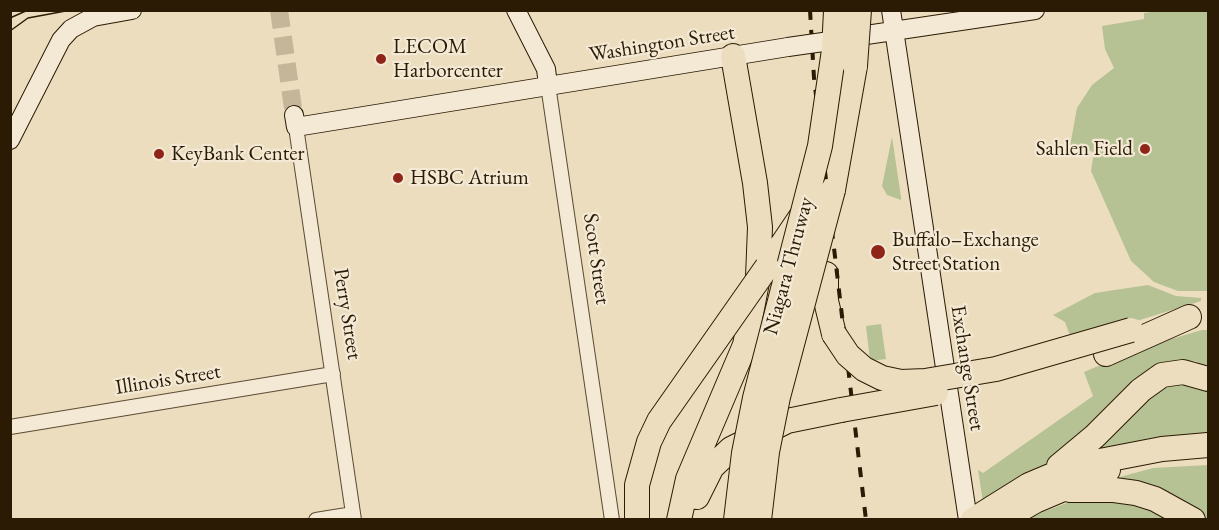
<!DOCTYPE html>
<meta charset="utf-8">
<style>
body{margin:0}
#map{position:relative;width:1219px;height:530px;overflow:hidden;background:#ecddbf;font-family:"EB Garamond",serif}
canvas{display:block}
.frame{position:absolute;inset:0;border:12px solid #2b1b04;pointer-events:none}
</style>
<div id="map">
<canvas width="1219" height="530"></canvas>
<div class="frame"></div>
</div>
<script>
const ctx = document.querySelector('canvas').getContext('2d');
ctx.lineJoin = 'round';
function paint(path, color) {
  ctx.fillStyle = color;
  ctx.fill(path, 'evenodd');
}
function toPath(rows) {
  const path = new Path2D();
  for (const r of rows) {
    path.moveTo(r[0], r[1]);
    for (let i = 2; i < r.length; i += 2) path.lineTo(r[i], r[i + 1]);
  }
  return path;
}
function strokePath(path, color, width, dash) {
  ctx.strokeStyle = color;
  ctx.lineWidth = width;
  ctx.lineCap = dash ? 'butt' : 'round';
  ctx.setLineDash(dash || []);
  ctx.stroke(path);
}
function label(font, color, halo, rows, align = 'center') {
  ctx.font = font + ' "EB Garamond",serif';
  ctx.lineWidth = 4.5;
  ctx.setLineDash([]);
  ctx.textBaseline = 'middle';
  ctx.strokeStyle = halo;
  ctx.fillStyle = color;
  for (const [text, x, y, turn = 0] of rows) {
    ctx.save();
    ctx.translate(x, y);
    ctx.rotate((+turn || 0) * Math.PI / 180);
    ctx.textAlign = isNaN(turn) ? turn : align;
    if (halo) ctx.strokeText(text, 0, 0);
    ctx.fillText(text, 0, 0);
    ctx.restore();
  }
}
const green = toPath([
 [1157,11,1208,11,1208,291,1178,291,1154,282,1131,261,1091,171,1094,152,1070,146,1077,108,1092,85,1114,68,1105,49,1102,26,1144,19,1144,13],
 [892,137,901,197,901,200,887,195,882,186],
 [1148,285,1176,296,1201,298,1201,301,1072,341,1065,322,1053,315,1095,293],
 [881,324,886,359,870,361,866,326],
 [1202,330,1208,330,1208,368,1195,361,1180,360,1051,465,983,502,978,470,983,473,1093,396,1084,372,1141,348],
 [1166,381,1203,386,1208,391,1208,434,1102,452,1099,445],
 [1208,465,1208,519,1198,513,1116,484,1116,478,1153,468],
 [1129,499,1181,520,1022,520,1072,501]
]);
const secondaryTunnel = toPath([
 [279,10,294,115]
]);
const street = toPath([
 [548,85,612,520],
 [296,127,354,520],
 [10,427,333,374],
 [316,520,353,514]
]);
const secondary = toPath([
 [516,10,546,69,548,85],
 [891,10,968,520],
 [846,38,1035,10],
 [294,115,296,127,788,47],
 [10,140,61,40,71,29,93,17,132,10]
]);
const highway = toPath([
 [833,190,855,66],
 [767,267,800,218],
 [826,274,826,301,834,334],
 [1106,354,1189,317],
 [1059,466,1095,436,1141,390,1162,375,1183,372,1208,379],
 [1070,490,1114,490,1136,493,1155,499,1193,520],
 [697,497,712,467,731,449,787,421,841,410],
 [679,520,688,479,745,345,758,277,760,227,755,183,733,56],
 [973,520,1029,485,1074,466,1162,449,1208,445],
 [1002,520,1035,501,1108,470]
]);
const tram = toPath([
 [10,18,28,10],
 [10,31,28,18,71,10]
]);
const rail = toPath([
 [810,10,814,78,866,520]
]);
const secondaryBridge = toPath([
 [788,47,844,39]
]);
const highwayBridge = toPath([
 [855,66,859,10],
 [834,334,848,355,864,369,882,378,901,382,925,381,996,369,1131,330],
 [841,410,936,393],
 [637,520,637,485,649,442,659,421,767,267],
 [736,520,744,453,755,398,820,146,834,50,836,11],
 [759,520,767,452,778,397,833,190]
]);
const markers = [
 [381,59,6,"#8f2418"],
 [1145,149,6,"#8f2418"],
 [159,154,6,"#8f2418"],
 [398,178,6,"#8f2418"],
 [878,252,8,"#8f2418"]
];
const streetNames = [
 ["Washington Street",662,44,-9],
 ["Scott Street",596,259,82],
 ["Niagara Thruway",789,266,-75],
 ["Perry Street",347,314,81],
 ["Exchange Street",967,368,81],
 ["Illinois Street",168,380,-9]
];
const poiNames = [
 ["LECOM",393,47],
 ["Harborcenter",393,71],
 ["Sahlen Field",1133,149,"right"],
 ["KeyBank Center",171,154],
 ["HSBC Atrium",410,178],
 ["Buffalo–Exchange",892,240],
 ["Street Station",892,264]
];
paint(green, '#b6c294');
strokePath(secondaryTunnel, '#c5b69a', 18, [18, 9]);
strokePath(street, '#5b4c33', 16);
strokePath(secondary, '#2b1b04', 20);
strokePath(highway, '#2b1b04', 26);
strokePath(street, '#f3e9d5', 14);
strokePath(secondary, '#f3e9d5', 18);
strokePath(highway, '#ecddbf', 24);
strokePath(tram, '#2b1b04', 1.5);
strokePath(rail, '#2b1b04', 4, [10, 10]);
strokePath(secondaryBridge, '#2b1b04', 20, []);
strokePath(highwayBridge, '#2b1b04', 26, []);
strokePath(secondaryBridge, '#f3e9d5', 18);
strokePath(highwayBridge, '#ecddbf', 24);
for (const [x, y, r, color] of markers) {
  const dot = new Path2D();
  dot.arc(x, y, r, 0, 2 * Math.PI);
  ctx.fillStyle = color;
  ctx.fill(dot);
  strokePath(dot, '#f3e9d5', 2);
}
label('21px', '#2b1b04', '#f3e9d5', streetNames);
label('21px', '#2b1b04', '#f3e9d5', poiNames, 'left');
</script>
